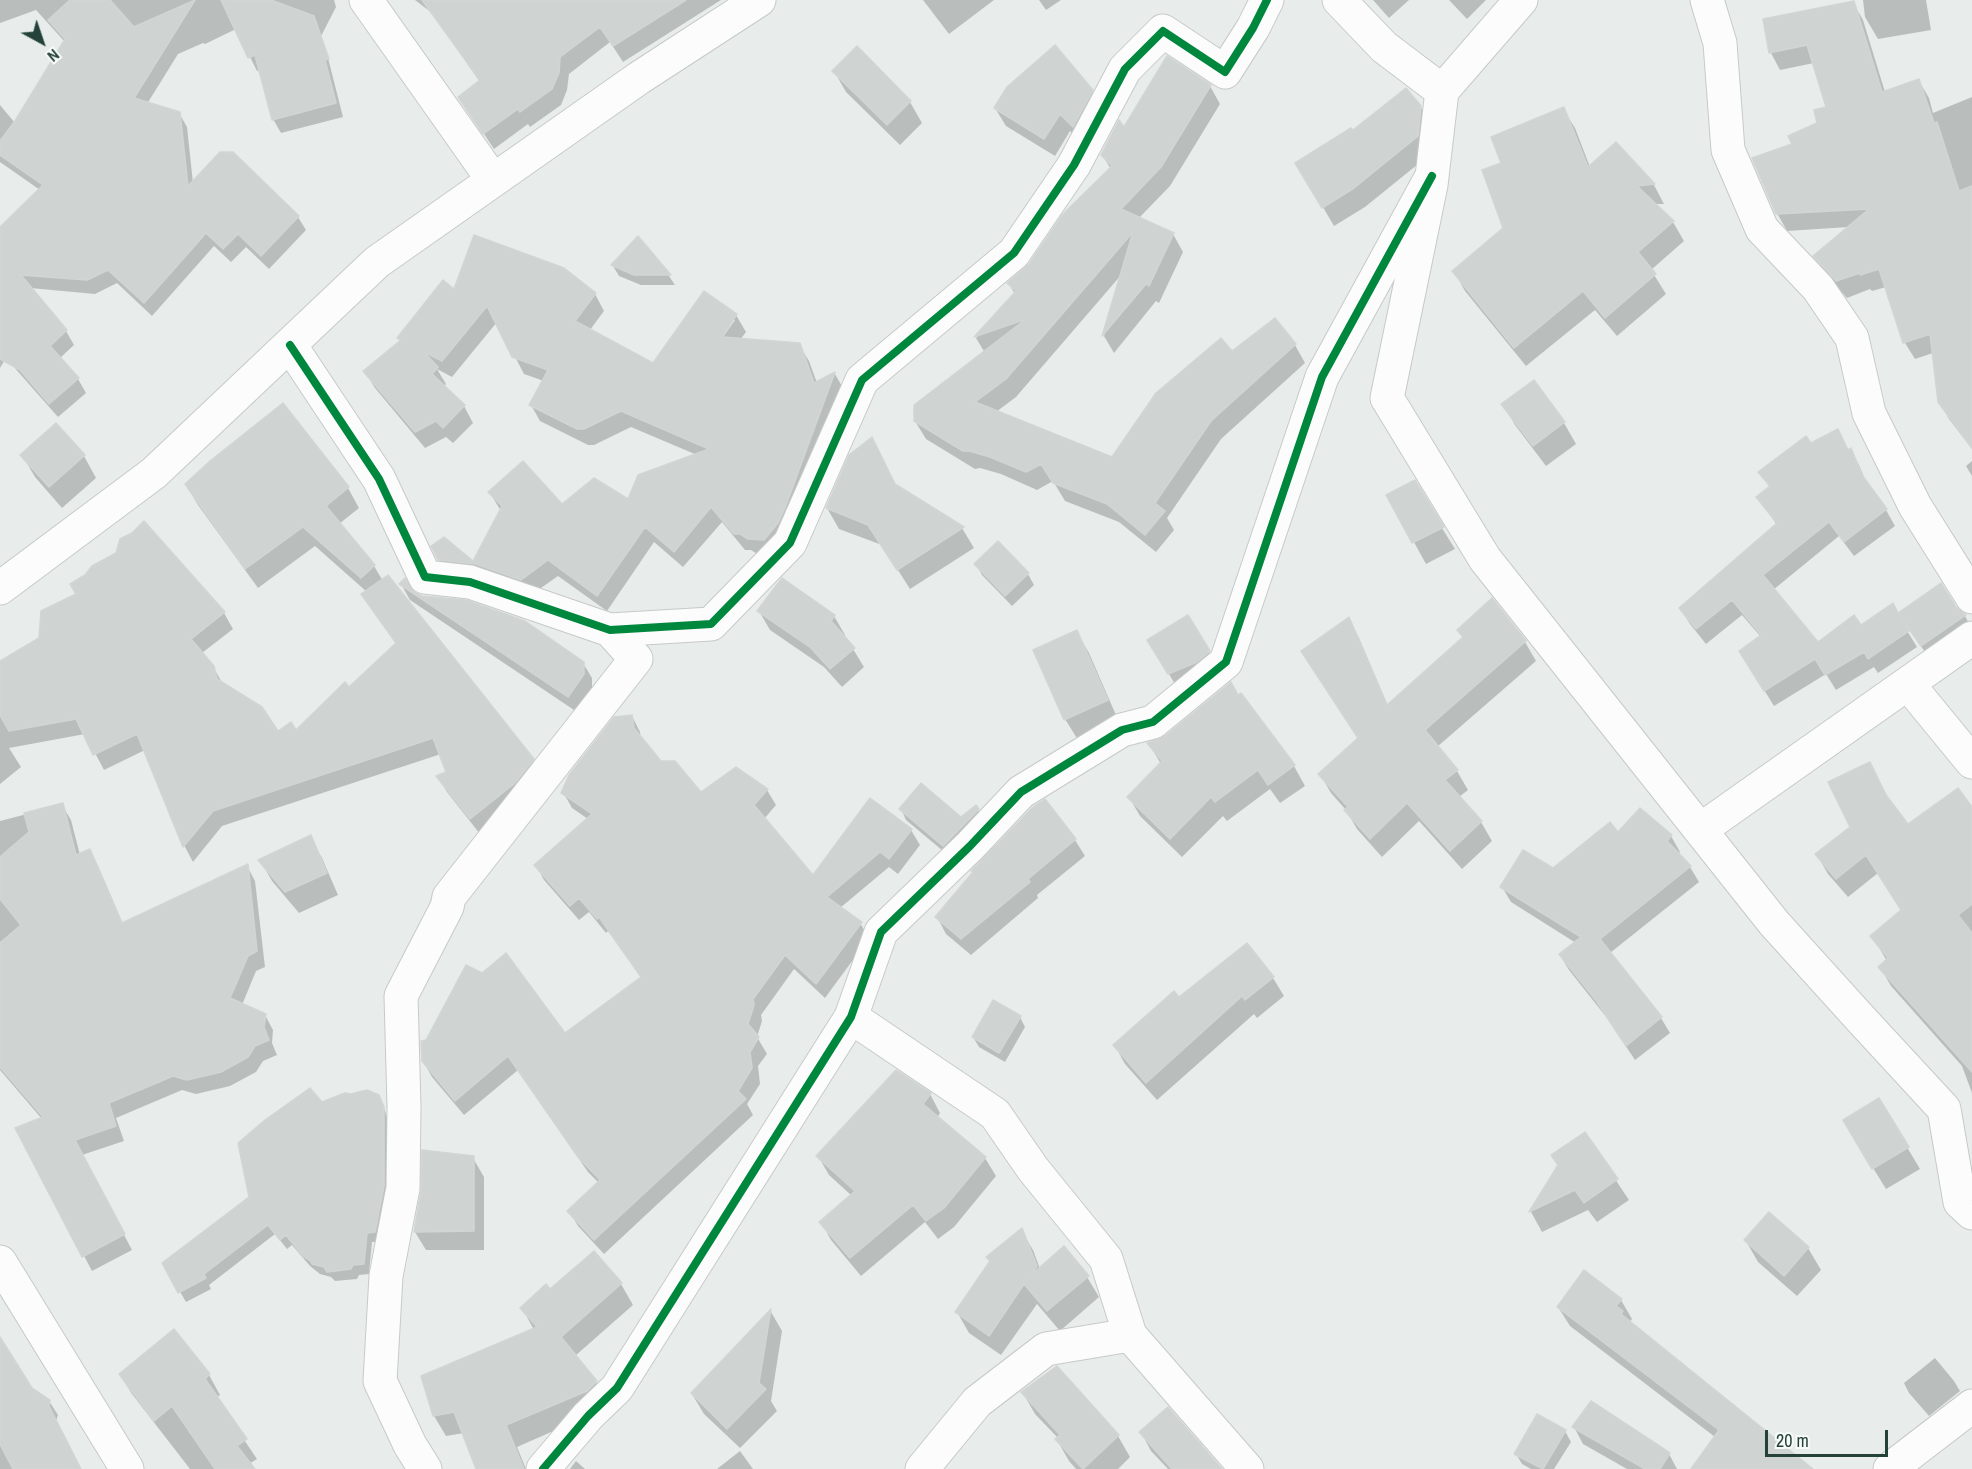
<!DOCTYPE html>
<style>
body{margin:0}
#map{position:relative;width:1972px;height:1469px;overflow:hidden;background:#e8edeb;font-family:"Archivo Narrow",sans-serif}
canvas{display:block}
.north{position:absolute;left:12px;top:12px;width:60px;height:60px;-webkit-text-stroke:4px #f7fbf9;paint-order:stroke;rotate:140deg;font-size:16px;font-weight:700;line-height:24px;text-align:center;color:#24423a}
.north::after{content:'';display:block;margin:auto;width:21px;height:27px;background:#24423a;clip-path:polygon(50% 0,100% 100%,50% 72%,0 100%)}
.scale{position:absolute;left:1765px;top:1430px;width:123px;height:27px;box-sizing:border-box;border:3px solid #24423a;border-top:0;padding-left:8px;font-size:18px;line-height:21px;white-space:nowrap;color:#24423a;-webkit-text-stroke:4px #f7fbf9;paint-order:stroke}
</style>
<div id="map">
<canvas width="1972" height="1469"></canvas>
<div class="north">N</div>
<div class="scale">20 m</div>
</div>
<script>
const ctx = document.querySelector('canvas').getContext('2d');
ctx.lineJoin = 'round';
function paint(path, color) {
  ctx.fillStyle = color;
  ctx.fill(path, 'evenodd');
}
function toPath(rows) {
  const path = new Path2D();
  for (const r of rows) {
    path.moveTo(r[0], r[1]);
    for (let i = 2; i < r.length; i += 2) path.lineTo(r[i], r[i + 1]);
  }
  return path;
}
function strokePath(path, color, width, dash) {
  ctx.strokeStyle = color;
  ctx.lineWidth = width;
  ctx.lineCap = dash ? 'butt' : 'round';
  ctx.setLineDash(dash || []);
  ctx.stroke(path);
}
const shadow = toPath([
 [0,0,334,0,336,7,316,46,328,58,343,117,281,133,273,119,261,70,257,71,236,29,205,44,203,43,178,54,147,104,179,113,187,127,193,183,298,217,306,230,269,269,246,247,231,262,214,246,152,316,117,283,95,294,30,288,66,331,74,345,60,358,78,379,86,393,58,417,6,358,0,368,0,229,40,190,0,162,0,105,15,123,65,42,36,10,0,23],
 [415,0,721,0,623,62,610,42,569,74,567,90,561,105,530,127,528,124,494,149,460,98,480,82,432,13],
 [923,0,994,0,949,34],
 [1039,0,1061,0,1046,10],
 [1373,0,1409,0,1389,18],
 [1449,0,1486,0,1467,19],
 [1863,0,1926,0,1931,30,1878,39,1865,17],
 [1853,3,1863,20,1885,92,1919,81,1929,98,1933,113,1972,97,1972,449,1949,419,1939,401,1933,353,1915,359,1905,343,1886,287,1872,291,1870,289,1847,298,1825,273,1815,256,1849,227,1787,231,1777,213,1794,145,1819,124,1827,108,1814,63,1780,70,1771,53],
 [1168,58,1210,86,1220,104,1170,186,1138,219,1173,234,1183,252,1159,303,1156,301,1114,353,1104,336,1122,274,1016,397,996,412,1113,459,1232,353,1275,320,1295,345,1305,363,1221,439,1167,518,1174,530,1156,552,1119,522,1065,501,1053,481,1037,490,1001,474,980,468,975,469,926,439,915,421,985,353,976,338,1015,294,1009,284,1030,265,1111,169,1102,155,1125,129],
 [834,71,910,102,922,123,900,145,846,92],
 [1092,91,1102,109,1083,144,1070,131,1055,156,1006,126,995,108],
 [1420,106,1432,126,1428,156,1365,207,1334,226,1297,163,1353,132],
 [1563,109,1575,128,1590,167,1616,144,1654,185,1664,204,1655,204,1673,222,1684,241,1651,270,1666,294,1617,336,1595,310,1526,366,1465,291,1454,271,1504,229,1503,164],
 [638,239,669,276,675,285,641,285,619,276,613,266],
 [563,269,595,294,604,311,590,330,653,365,704,293,736,315,746,332,740,340,799,345,809,361,817,383,835,374,844,390,794,525,759,555,751,550,745,550,722,522,683,567,654,542,607,611,558,576,531,595,448,576,439,559,473,563,501,511,490,493,562,506,629,502,697,455,631,427,594,445,588,445,540,421,531,405,544,381,524,374,497,322,452,377,437,369,446,384,443,387,464,406,473,423,453,443,446,437,425,448,375,388,365,372,401,342,398,338,454,291],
 [731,320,735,320,718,344,716,342],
 [1533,382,1564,423,1576,444,1546,466,1515,425,1503,404],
 [283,405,348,488,359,508,339,524,374,566,383,581,532,760,542,776,480,834,447,792,438,777,448,772,441,754,222,826,193,862,185,847,145,750,104,770,85,734,9,748,21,767,0,784,0,663,40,638,78,595,144,524,224,613,233,629,202,653,213,667,223,684,277,733,296,732,349,689,397,645,363,594,367,592,315,546,258,588,198,505,186,485],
 [56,425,84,456,96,478,62,508,35,477,22,455],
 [872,440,897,487,962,528,974,548,910,589,882,545,839,529,827,508],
 [1810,445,1850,450,1859,465,1867,484,1886,510,1895,526,1854,556,1839,536,1773,590,1818,644,1898,615,1955,608,1965,616,1972,629,1931,661,1908,627,1906,629,1917,647,1878,673,1874,667,1836,690,1826,674,1774,706,1750,667,1761,637,1742,615,1706,644,1690,624,1680,608,1777,525,1758,497,1770,488,1760,472],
 [1972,461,1972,476,1966,466],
 [1388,495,1442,528,1455,549,1426,564],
 [998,543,1028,574,1034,585,1012,606,982,575,976,564],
 [782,580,834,616,845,635,843,638,853,649,864,667,842,687,824,667,770,630,759,611],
 [401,584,413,593,583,663,592,678,592,690,577,712,410,600],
 [1188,617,1215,662,1175,684,1149,641],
 [1348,619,1359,638,1388,706,1464,638,1459,630,1525,642,1536,661,1437,747,1457,771,1468,790,1459,797,1481,822,1492,841,1462,869,1419,821,1382,857,1357,829,1346,810,1331,793,1320,774,1359,739],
 [1076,631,1089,653,1119,722,1078,740,1065,719],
 [1241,695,1294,766,1305,786,1280,803,1270,789,1227,821,1223,816,1182,857,1140,816,1129,797,1161,764,1149,744,1166,738],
 [632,716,640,732,641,739,660,762,701,794,736,769,767,790,776,805,764,819,813,877,911,830,920,845,898,874,889,867,840,908,860,923,869,938,825,998,794,969,761,1015,762,1021,757,1037,767,1054,758,1066,760,1084,747,1104,753,1115,604,1254,578,1226,569,1211,599,1183,588,1172,518,1070,464,1115,432,1077,423,1061,565,1035,642,978,608,931,606,933,589,912,579,920,544,880,536,865,588,819,572,808,563,792],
 [1870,764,1891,803,1908,826,1972,819,1972,1093,1962,1066,1891,986,1880,967,1887,961,1872,936,1902,911,1878,873,1848,897,1828,874,1817,855,1852,828],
 [1044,801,1075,840,1085,856,1037,895,1038,898,971,955,946,934,937,917],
 [62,805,71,820,80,855,89,851,98,866,123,924,247,866,255,881,265,967,256,971,242,1005,265,1015,273,1030,272,1043,277,1055,263,1061,256,1072,230,1086,196,1094,182,1090,116,1118,124,1141,82,1155,132,1250,92,1271,17,1129,42,1119,0,1070,0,821],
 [901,809,961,819,978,810,984,820,949,856,906,820],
 [1640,810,1671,836,1680,852,1678,854,1690,867,1699,882,1610,953,1661,1018,1670,1033,1635,1060,1607,1018,1569,970,1560,955,1576,943,1511,902,1502,887,1553,870,1618,834],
 [310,837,322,858,338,895,299,913,272,881,260,860],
 [1246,945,1273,978,1284,996,1257,1018,1254,1014,1157,1100,1125,1064,1115,1046,1179,999],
 [1020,1017,1025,1027,1005,1062,979,1047,973,1037],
 [930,1094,940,1113,937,1118,985,1158,996,1176,954,1227,938,1239,925,1222,861,1276,831,1240,821,1222,852,1196,829,1175,818,1156],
 [378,1096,384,1107,390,1129,389,1197,381,1242,372,1242,369,1274,359,1275,357,1279,335,1281,331,1277,320,1274,310,1266,292,1245,287,1249,275,1234,209,1285,211,1289,186,1302,164,1264,251,1197,321,1104],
 [1879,1100,1920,1169,1886,1189,1857,1142],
 [1585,1134,1629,1200,1597,1222,1588,1210,1542,1232,1531,1212,1559,1166],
 [473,1158,484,1177,484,1250,426,1250,415,1232],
 [1769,1214,1808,1248,1821,1270,1797,1296,1758,1262,1746,1241],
 [1021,1230,1033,1250,1040,1269,1087,1277,1099,1297,1060,1331,1037,1304,1001,1355,969,1333,957,1312],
 [594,1253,621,1284,633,1305,575,1356,596,1382,608,1402,599,1411,517,1447,526,1469,478,1469,464,1433,446,1436,434,1416,534,1330,522,1308,550,1291],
 [1621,1300,1632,1319,1629,1323,1809,1469,1693,1469,1715,1437,1570,1326,1558,1307],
 [771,1312,782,1331,771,1401,777,1411,740,1448,704,1414,692,1394],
 [173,1331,209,1375,220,1395,216,1398,257,1459,249,1464,253,1469,190,1469,132,1394,120,1375],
 [1935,1358,1954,1381,1960,1391,1929,1416,1909,1393,1904,1383],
 [0,1362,31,1389,49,1401,58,1415,56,1421,80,1469,0,1469],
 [1057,1368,1118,1436,1130,1457,1118,1469,1076,1469,1069,1461,1057,1440,1058,1438,1035,1414,1023,1393],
 [1574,1427,1669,1454,1677,1469,1627,1469,1583,1444],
 [1565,1431,1571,1442,1554,1469,1531,1469,1522,1464,1516,1454],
 [1141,1432,1220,1469,1168,1469,1151,1451],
 [740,1451,753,1469,717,1469],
 [576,1461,585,1469,570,1469]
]);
const building = toPath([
 [70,0,110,0,134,27,195,0,134,98,180,112,188,186,220,152,233,152,299,216,261,256,238,234,223,249,206,233,144,303,108,270,87,280,21,275,67,330,50,346,79,378,49,404,20,370,0,359,0,227,43,185,0,155,0,141,15,121,65,39,48,20,70,0],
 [221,0,271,0,314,16,329,59,325,60,336,103,272,120,255,55,248,58,221,0],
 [422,0,686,0,613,46,600,27,560,57,559,73,552,89,520,112,518,109,483,134,458,97,480,80,422,0],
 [1854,1,1882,92,1919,79,1934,123,1937,122,1959,191,1972,186,1972,448,1938,402,1930,334,1903,343,1879,269,1860,275,1860,273,1836,281,1813,256,1869,209,1776,214,1752,158,1792,144,1788,136,1817,123,1814,110,1826,107,1807,45,1769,53,1763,19,1854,1],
 [1055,45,1093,90,1073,127,1060,114,1044,139,994,108,1007,87,1055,45],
 [857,46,911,101,887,125,832,71,857,46],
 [1167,56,1211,85,1161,167,1121,209,1174,233,1149,286,1146,284,1102,336,1133,232,1006,379,975,402,1112,457,1156,393,1221,338,1232,351,1275,318,1296,344,1211,421,1155,503,1165,511,1145,535,1107,504,1053,483,1041,464,1026,472,990,457,969,451,963,451,914,421,914,405,1026,319,974,337,1016,291,1007,283,1029,264,1063,214,1112,166,1101,155,1119,120,1124,127,1167,56],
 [1406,88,1421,106,1418,136,1354,188,1322,208,1295,163,1351,128,1353,130,1406,88],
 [1564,107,1588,167,1616,142,1655,184,1637,186,1674,221,1638,252,1656,274,1605,318,1583,291,1514,348,1452,271,1503,228,1482,170,1501,163,1491,137,1564,107],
 [474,235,564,268,596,293,575,321,653,363,704,291,737,314,722,337,800,343,814,383,835,372,785,508,778,523,764,540,748,539,740,534,734,534,711,507,674,552,645,527,597,596,548,560,521,580,476,564,438,560,431,546,444,537,473,561,502,506,488,492,523,461,562,504,594,478,628,499,638,475,709,449,621,411,584,429,577,429,529,405,548,370,512,357,487,306,442,361,424,352,438,367,432,374,465,405,443,428,436,421,415,432,363,371,401,340,397,338,443,280,454,289,474,235],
 [638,236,671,275,634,275,611,265,638,236],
 [1534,380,1565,422,1533,446,1501,404,1534,380],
 [283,403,349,487,326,506,375,565,361,578,303,527,245,569,185,484,210,461,283,403],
 [56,423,85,455,49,487,20,455,56,423],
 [1838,429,1848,450,1851,448,1862,475,1887,509,1844,542,1829,522,1763,575,1818,642,1854,615,1861,625,1893,603,1898,613,1941,583,1956,607,1966,615,1921,646,1900,616,1909,631,1868,659,1864,652,1825,675,1815,659,1764,691,1739,651,1761,635,1732,600,1696,629,1679,608,1777,523,1756,497,1770,486,1758,472,1806,436,1811,443,1838,429],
 [872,437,895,484,964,527,897,570,868,525,826,508,849,455,872,437],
 [1415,480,1444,527,1412,543,1386,495,1415,480],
 [144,521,225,612,191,639,214,666,217,679,262,707,278,731,291,722,296,730,345,682,349,687,396,643,361,594,388,575,534,759,515,783,470,819,436,776,446,772,433,738,213,811,183,847,137,734,93,755,76,719,9,731,0,715,0,661,39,638,41,611,76,594,70,584,85,575,92,566,116,553,120,539,132,533,144,521],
 [998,541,1029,573,1005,596,974,564,998,541],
 [405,578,414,592,422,596,466,600,525,621,584,662,584,674,568,697,399,584,405,578],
 [782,578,835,615,831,621,855,648,830,669,811,648,757,611,782,578],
 [1492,598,1526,641,1425,730,1458,770,1445,780,1482,821,1450,851,1407,803,1370,839,1344,810,1348,807,1318,774,1358,738,1301,651,1349,617,1387,705,1463,637,1457,630,1492,598],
 [1188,615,1210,651,1197,662,1168,674,1147,640,1188,615],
 [1077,630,1108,700,1064,720,1033,650,1077,630],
 [1231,682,1238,695,1241,693,1295,765,1268,785,1258,770,1215,802,1211,797,1170,839,1127,797,1162,761,1147,743,1165,736,1231,682],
 [632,715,634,728,661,761,675,761,701,792,736,767,768,789,754,805,813,875,870,798,912,829,889,859,880,852,827,897,862,922,816,984,785,955,753,999,754,1005,748,1024,759,1037,750,1052,752,1068,738,1091,746,1099,594,1240,567,1211,600,1180,578,1157,508,1056,455,1101,422,1061,421,1041,426,1040,466,965,482,973,506,953,565,1033,641,977,599,917,597,919,579,898,570,906,534,865,592,814,561,793,569,775,614,717,632,715],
 [1870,762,1886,795,1908,824,1958,788,1972,807,1972,904,1958,915,1972,933,1972,1072,1878,967,1888,958,1870,936,1901,910,1866,855,1836,879,1815,854,1850,827,1828,782,1870,762],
 [921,783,961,817,976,805,979,809,943,846,899,809,921,783],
 [1045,799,1076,839,1028,879,1030,882,961,939,935,917,973,872,971,871,1033,807,1045,799],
 [63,803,76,855,90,849,122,923,248,864,257,951,248,956,230,998,266,1014,264,1027,269,1040,255,1046,248,1057,221,1072,187,1080,173,1076,109,1103,116,1126,75,1140,125,1234,82,1257,15,1128,43,1117,0,1067,0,943,21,925,0,899,0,857,29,832,24,813,63,803],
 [1640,808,1672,835,1667,841,1691,866,1600,939,1662,1017,1626,1046,1597,1002,1559,954,1581,937,1500,887,1523,850,1553,868,1610,822,1618,832,1640,808],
 [311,835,327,873,285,892,258,860,311,835],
 [1247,943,1274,977,1245,1000,1242,996,1146,1083,1113,1045,1174,991,1179,997,1247,943],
 [993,1000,1021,1016,999,1053,972,1037,993,1000],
 [896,1070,931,1093,923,1104,986,1157,944,1208,926,1221,913,1205,850,1258,819,1222,855,1191,816,1156,896,1070],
 [310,1088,322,1102,345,1093,351,1094,367,1090,379,1095,384,1107,384,1186,375,1232,367,1233,364,1264,353,1265,351,1269,327,1272,324,1267,312,1264,311,1261,303,1256,286,1235,280,1240,268,1225,204,1274,206,1278,178,1293,162,1263,249,1197,238,1143,265,1120,310,1088],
 [1879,1098,1909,1147,1872,1169,1843,1120,1879,1098],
 [1585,1132,1618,1179,1584,1203,1575,1190,1529,1212,1558,1165,1551,1155,1585,1132],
 [422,1150,474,1156,474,1231,414,1232,421,1191,422,1150],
 [1769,1212,1809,1247,1784,1276,1744,1240,1769,1212],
 [1022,1228,1037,1266,1031,1275,1064,1246,1089,1276,1047,1311,1024,1284,989,1336,955,1312,990,1261,986,1257,1022,1228],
 [594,1251,622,1283,561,1337,597,1381,587,1391,506,1425,524,1469,476,1469,454,1412,433,1416,421,1376,537,1327,520,1308,546,1284,550,1289,594,1251],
 [1584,1270,1622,1299,1616,1306,1623,1311,1621,1314,1813,1469,1691,1469,1719,1430,1557,1307,1584,1270],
 [771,1309,759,1383,766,1389,727,1429,691,1393,771,1309],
 [174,1329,210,1374,205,1379,247,1439,237,1446,255,1469,215,1469,172,1406,154,1421,119,1374,174,1329],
 [0,1337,32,1388,50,1400,49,1406,81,1469,13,1469,0,1444,0,1337],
 [1057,1366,1119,1435,1083,1469,1055,1439,1060,1435,1021,1392,1057,1366],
 [1591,1401,1670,1453,1660,1469,1645,1469,1572,1427,1591,1401],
 [1168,1407,1222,1469,1172,1469,1139,1432,1168,1407],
 [1537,1414,1566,1430,1543,1469,1514,1454,1537,1414]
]);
const street = toPath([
 [366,0,493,180],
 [1339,0,1384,47,1442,91,1521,0],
 [1707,0,1720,43,1728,150,1762,229,1818,288,1852,338,1869,413,1915,506,1972,597],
 [1442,91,1431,185,1387,398,1485,559,1774,923,1859,1017,1944,1109,1960,1202,1972,1213],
 [290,345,379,479,425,577,470,582,610,630,711,624,790,543,862,380,1014,253,1074,165,1125,69,1163,31,1225,72,1253,28,1267,0],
 [0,588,154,473,377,262,639,78,759,0],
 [1908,684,1972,762],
 [1700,830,1972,638],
 [851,1017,995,1114,1033,1169,1106,1259,1130,1335,1247,1469],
 [0,1262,127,1469],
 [425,1469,410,1445,380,1381,386,1276,403,1188,404,1107,401,996,447,907,449,897,636,659,610,630],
 [543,1469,588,1416,617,1388,851,1017,881,932,970,846,1021,792,1122,730,1153,722,1226,662,1322,377,1432,176],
 [922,1469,977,1402,1046,1349,1130,1335],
 [1890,1469,1972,1406]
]);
const cycleway = toPath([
 [290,345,379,479,425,577,470,582,610,630,711,624,790,543,862,380,1014,253,1074,165,1125,69,1163,31,1225,72,1253,28,1267,0],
 [543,1469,588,1416,617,1388,851,1017,881,932,970,846,1021,792,1122,730,1153,722,1226,662,1322,377,1432,176]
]);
paint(shadow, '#0003');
paint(building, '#cfd4d2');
strokePath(building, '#d1d6d4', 1.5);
strokePath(street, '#c5cac8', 35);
strokePath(street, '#fcfcfc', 33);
strokePath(cycleway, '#00873e', 8);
</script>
